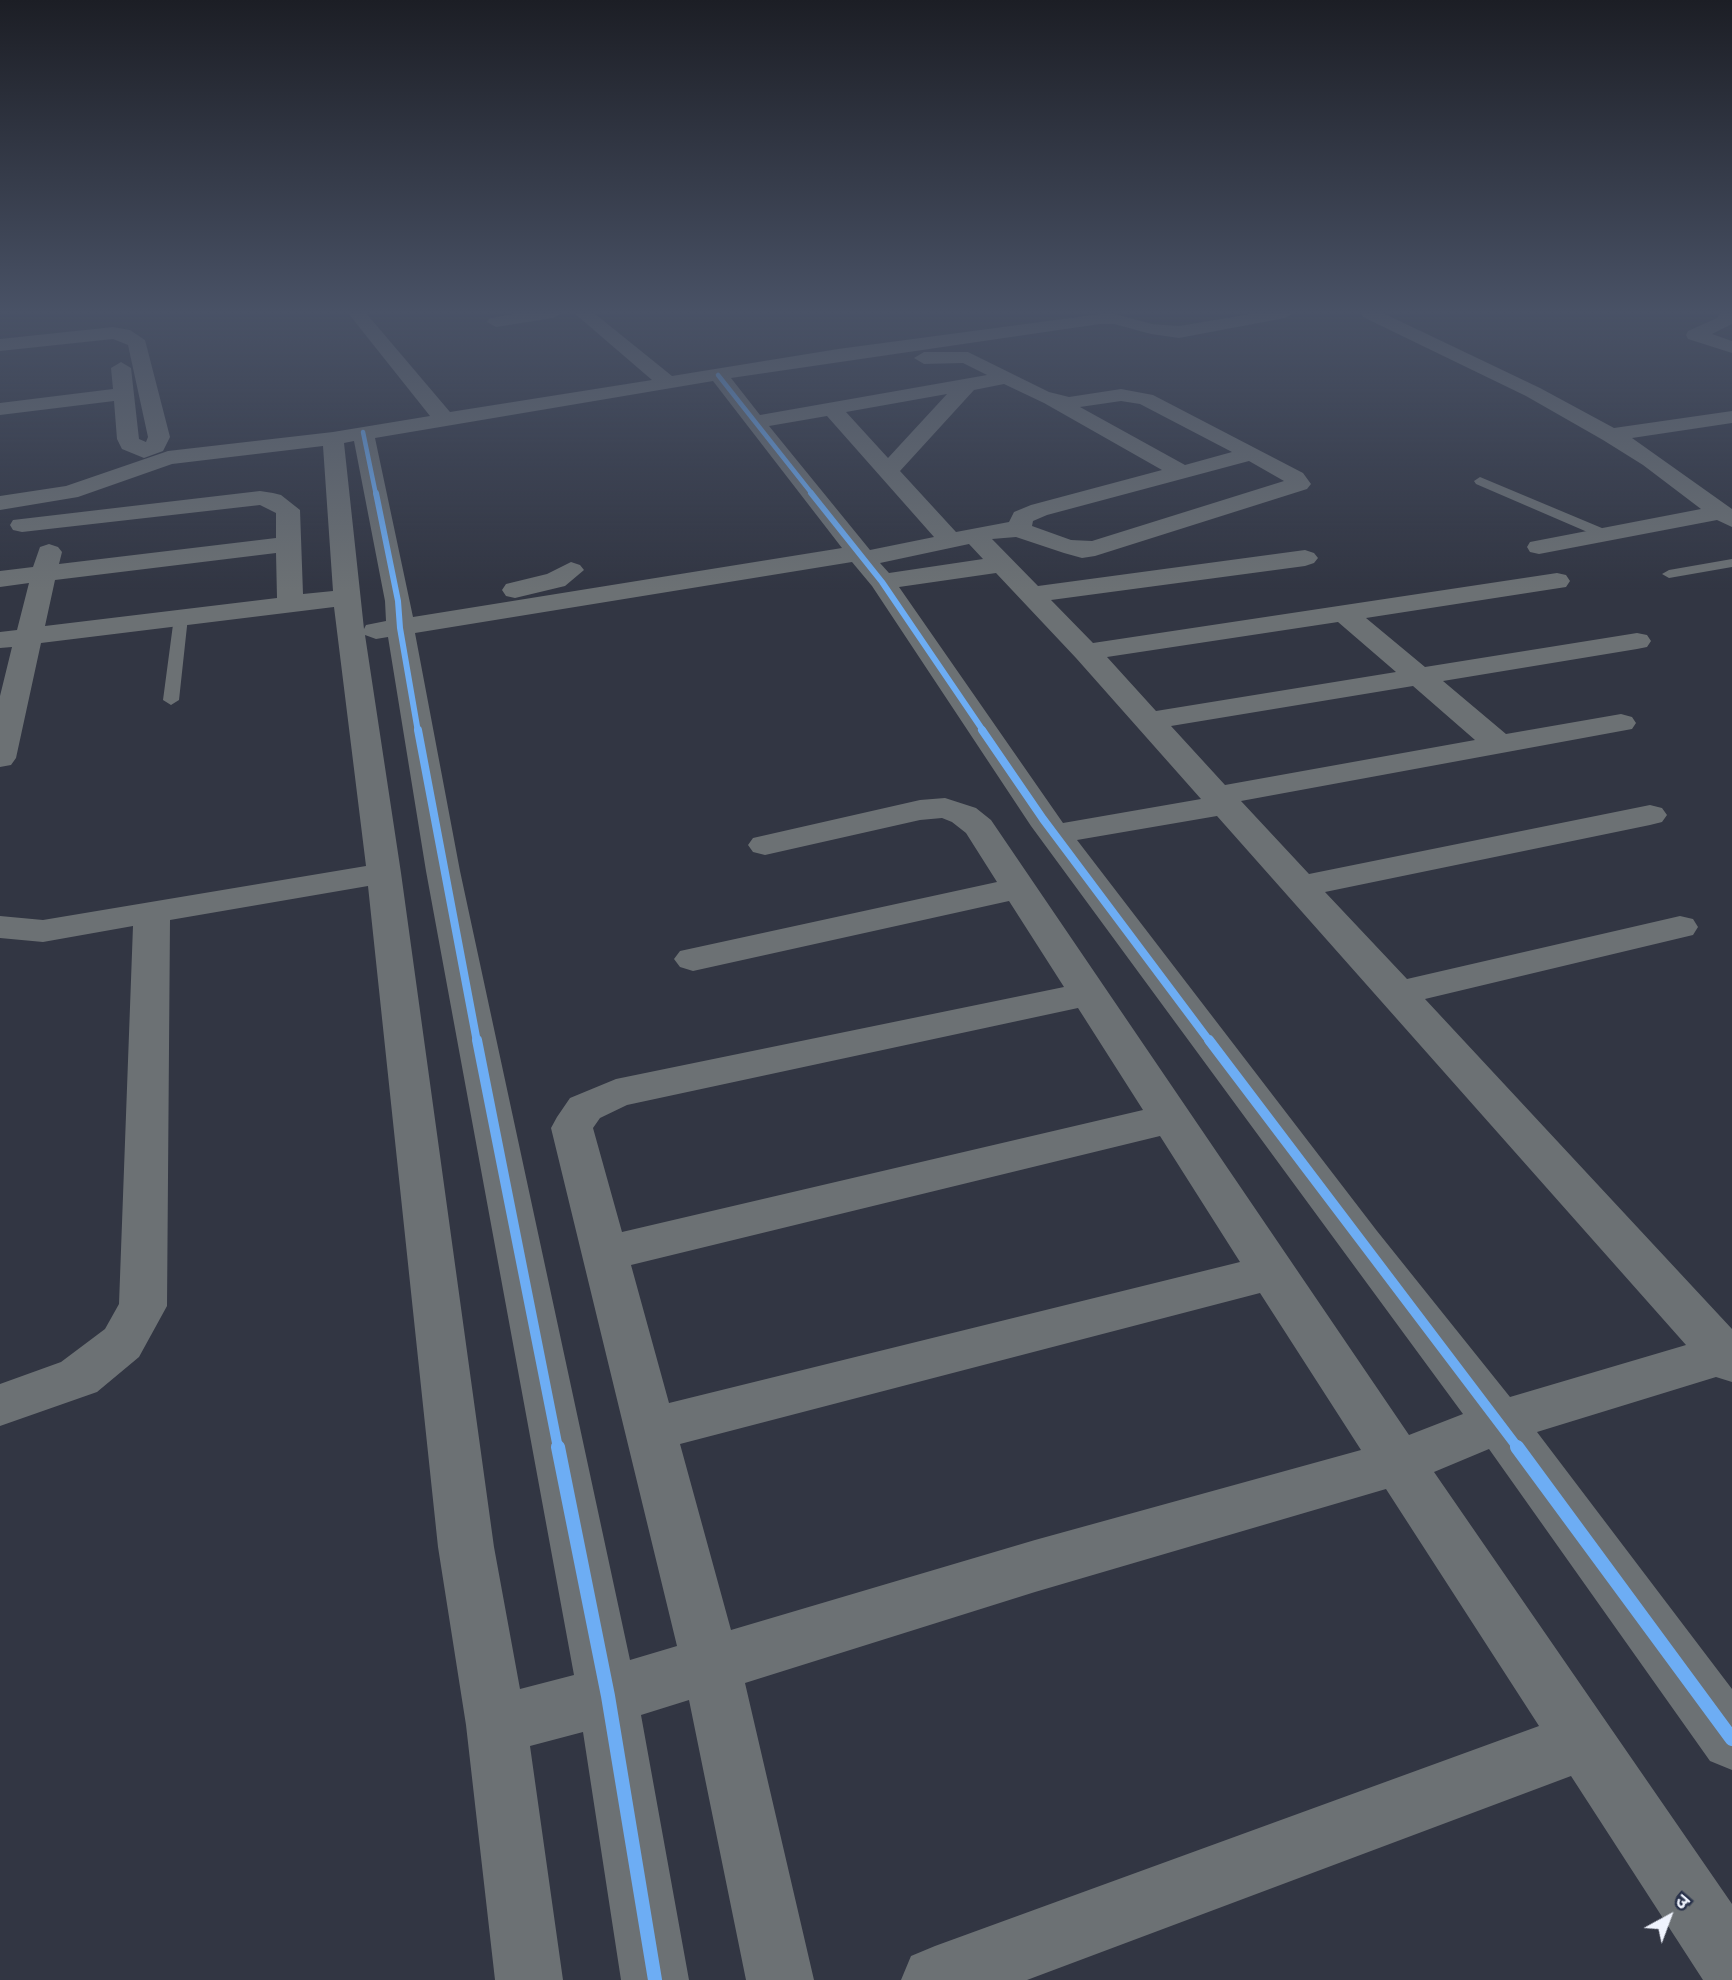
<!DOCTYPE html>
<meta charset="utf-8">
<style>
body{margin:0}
#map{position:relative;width:1732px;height:1980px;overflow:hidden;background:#323643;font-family:Merriweather,"Noto Sans Devanagari",serif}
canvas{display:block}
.north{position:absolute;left:1634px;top:1882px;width:70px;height:70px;-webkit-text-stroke:5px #2a334b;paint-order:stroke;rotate:41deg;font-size:19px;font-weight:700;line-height:28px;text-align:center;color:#eff3fd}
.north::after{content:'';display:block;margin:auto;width:24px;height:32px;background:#eff3fd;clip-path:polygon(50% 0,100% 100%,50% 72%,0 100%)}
</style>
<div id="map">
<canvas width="1732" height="1980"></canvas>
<div class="north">उ</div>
</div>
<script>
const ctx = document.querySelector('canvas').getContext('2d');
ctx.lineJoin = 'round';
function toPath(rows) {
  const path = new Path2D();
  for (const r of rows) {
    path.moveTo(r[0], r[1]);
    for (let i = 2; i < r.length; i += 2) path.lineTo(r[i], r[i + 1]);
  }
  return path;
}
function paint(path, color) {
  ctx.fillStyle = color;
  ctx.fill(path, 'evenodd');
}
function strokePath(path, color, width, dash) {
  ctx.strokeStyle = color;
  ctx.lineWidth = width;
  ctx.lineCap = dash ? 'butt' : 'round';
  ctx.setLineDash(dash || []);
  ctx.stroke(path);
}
const lane = toPath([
 [1480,477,1609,531,1611,534,1609,537,1599,537,1476,484,1474,481,1480,477],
 [1732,559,1732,567,1669,578,1662,574,1669,570,1732,559],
 [181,613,188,617,179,700,171,705,163,700,174,617,181,613]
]);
const street = toPath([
 [348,313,366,313,450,412,652,380,574,313,594,313,672,376,838,349,1100,314,1115,314,1152,324,1179,326,1256,313,1294,313,1285,318,1179,338,1151,334,1114,324,1100,324,731,378,760,415,987,375,963,363,924,364,914,358,924,352,968,352,1049,392,1069,397,1121,389,1153,395,1303,473,1311,484,1307,489,1095,556,1082,558,1064,553,1016,537,992,539,1038,586,1305,550,1314,553,1318,558,1314,563,1305,566,1051,600,1093,643,1557,573,1566,575,1570,581,1566,587,1366,618,1425,667,1637,633,1647,635,1651,641,1647,647,1637,649,1443,681,1506,734,1621,714,1632,717,1636,723,1632,729,1241,801,1309,874,1650,805,1662,808,1667,815,1662,822,1650,825,1325,892,1407,979,1680,916,1693,919,1698,927,1693,935,1425,999,1732,1329,1732,1382,1716,1377,1537,1432,1732,1689,1732,1770,1710,1761,1489,1449,1434,1472,1732,1904,1732,1980,1703,1980,1571,1776,1027,1980,901,1980,911,1956,935,1946,1539,1726,1386,1489,1035,1592,745,1683,814,1980,746,1980,689,1700,641,1715,689,1980,621,1980,583,1732,530,1746,563,1980,495,1980,466,1725,438,1547,368,886,170,920,167,1306,139,1357,97,1392,0,1426,0,1384,61,1362,105,1329,119,1304,133,926,43,942,0,938,0,916,43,920,366,866,334,607,41,643,16,758,11,765,0,767,0,696,12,647,0,648,0,632,17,630,29,583,0,587,0,571,33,567,40,547,49,544,58,547,62,552,59,564,276,538,276,513,260,505,22,532,13,530,10,525,13,520,260,491,273,493,281,495,300,510,303,594,333,591,323,446,172,464,78,497,0,510,0,496,66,486,168,451,333,432,430,416,348,313],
 [713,381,842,548,413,617,375,438,713,381],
 [1004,384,1044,403,1162,470,1031,505,1014,512,1009,522,956,532,900,471,974,390,1004,384],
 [947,394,888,458,846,412,947,394],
 [1121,401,1140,404,1232,452,1185,465,1080,407,1121,401],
 [827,416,934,537,870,550,769,426,827,416],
 [354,441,385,601,386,621,366,625,364,629,344,443,354,441],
 [1249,461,1284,481,1092,541,1071,540,1032,526,1033,521,1047,515,1249,461],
 [969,544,983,559,889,573,880,563,969,544],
 [276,553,277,598,45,626,55,580,276,553],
 [852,562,872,586,1031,826,1463,1414,1409,1435,991,820,976,808,945,798,920,800,753,838,748,845,753,852,765,855,920,820,942,818,952,822,966,833,997,882,680,951,674,959,680,967,693,971,1009,901,1064,987,616,1079,570,1098,557,1117,551,1128,677,1646,630,1660,460,871,415,633,852,562],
 [996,573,1076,658,1201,799,1063,823,899,587,996,573],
 [1338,622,1396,672,1156,711,1107,657,1338,622],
 [365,635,376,639,388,637,426,871,574,1675,520,1689,494,1547,401,873,365,635],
 [1413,686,1475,740,1225,785,1171,726,1413,686],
 [1217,816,1686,1345,1510,1397,1377,1231,1077,840,1217,816],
 [1078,1008,1143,1110,622,1232,593,1128,600,1118,627,1105,1078,1008],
 [1160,1136,1240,1262,669,1403,631,1265,1160,1136],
 [1260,1293,1361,1450,1035,1540,731,1630,680,1444,1260,1293],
 [520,313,562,313,553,318,496,327,487,322,490,318,520,313],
 [1360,313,1383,313,1540,388,1614,428,1732,411,1732,423,1632,438,1732,509,1732,527,1717,520,1539,554,1530,552,1527,547,1530,542,1701,509,1643,465,1603,440,1526,396,1363,317,1360,313],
 [1720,313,1732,313,1732,324,1712,334,1732,341,1732,353,1688,339,1686,335,1688,331,1717,318,1720,313],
 [113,327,130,330,145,340,170,437,163,451,144,458,122,449,117,439,114,401,0,415,0,403,113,389,111,368,121,362,131,368,139,439,146,442,148,437,128,345,113,339,0,351,0,339,113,327],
 [571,562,580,565,584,570,565,586,515,598,506,596,502,590,506,584,547,574,571,562]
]);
const cyclewayFar4 = toPath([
 [718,375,813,495],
 [363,432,376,495]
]);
const cyclewayFar3 = toPath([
 [376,493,398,601,400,628,418,732],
 [811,493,882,582,984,732]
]);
const cyclewayFar2 = toPath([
 [418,730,477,1042],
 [982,730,1043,819,1210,1042]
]);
const cyclewayFar1 = toPath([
 [477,1040,558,1448],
 [1209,1040,1518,1448]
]);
const cycleway = toPath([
 [558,1447,608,1696,655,1980],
 [1517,1447,1732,1739]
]);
paint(lane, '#6c7174');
paint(street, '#6c7174');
strokePath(cyclewayFar4, '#6dadf4', 4.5);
strokePath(cyclewayFar3, '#6dadf4', 6);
strokePath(cyclewayFar2, '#6dadf4', 8);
strokePath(cyclewayFar1, '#6dadf4', 10);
strokePath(cycleway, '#6dadf4', 14);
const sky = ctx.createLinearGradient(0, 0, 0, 590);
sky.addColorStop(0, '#1c1e25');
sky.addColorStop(0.53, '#495266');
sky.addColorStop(1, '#49526600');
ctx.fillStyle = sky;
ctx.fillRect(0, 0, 1732, 590);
</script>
